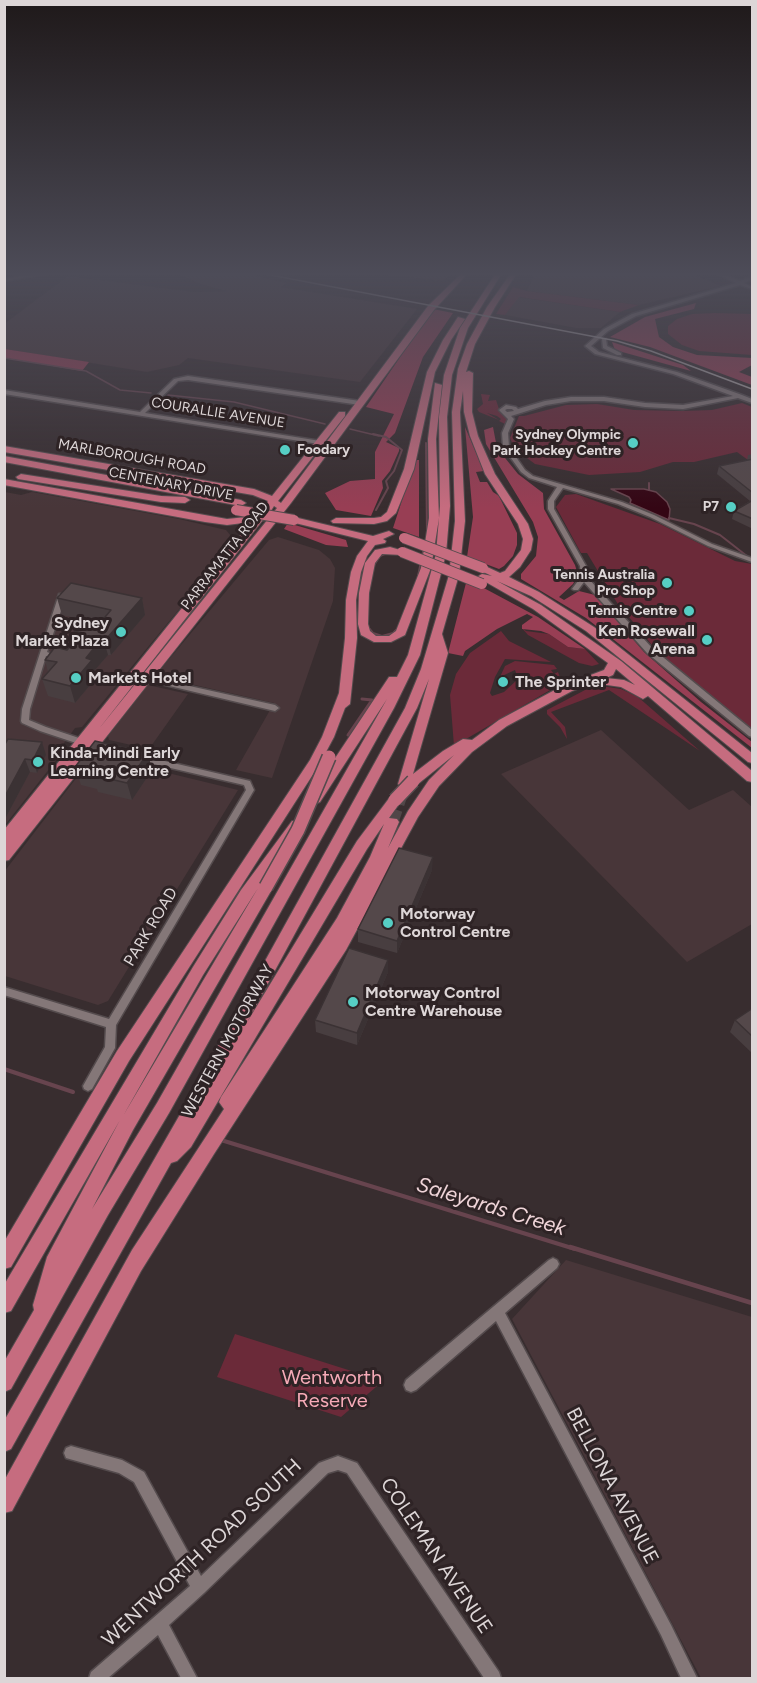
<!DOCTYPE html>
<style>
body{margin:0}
#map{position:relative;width:757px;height:1683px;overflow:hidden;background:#382d2f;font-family:Figtree,sans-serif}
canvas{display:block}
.frame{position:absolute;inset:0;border:6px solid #ddd6d7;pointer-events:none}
</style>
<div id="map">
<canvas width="757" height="1683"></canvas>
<div class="frame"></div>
</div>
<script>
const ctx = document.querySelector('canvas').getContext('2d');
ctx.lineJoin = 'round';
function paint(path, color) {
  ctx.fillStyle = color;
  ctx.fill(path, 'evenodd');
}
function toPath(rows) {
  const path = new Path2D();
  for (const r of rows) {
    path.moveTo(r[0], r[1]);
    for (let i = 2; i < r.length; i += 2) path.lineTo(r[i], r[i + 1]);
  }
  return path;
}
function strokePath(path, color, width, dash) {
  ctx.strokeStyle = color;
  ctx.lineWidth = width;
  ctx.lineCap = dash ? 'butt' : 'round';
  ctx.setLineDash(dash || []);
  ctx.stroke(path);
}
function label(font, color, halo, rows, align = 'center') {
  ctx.font = font + ' Figtree,sans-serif';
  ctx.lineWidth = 6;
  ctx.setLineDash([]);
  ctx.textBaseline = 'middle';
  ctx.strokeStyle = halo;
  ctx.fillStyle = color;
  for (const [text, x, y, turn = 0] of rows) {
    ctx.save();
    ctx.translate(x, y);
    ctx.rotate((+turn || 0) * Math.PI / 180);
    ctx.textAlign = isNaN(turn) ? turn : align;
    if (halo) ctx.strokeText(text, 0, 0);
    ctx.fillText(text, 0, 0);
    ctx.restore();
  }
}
const built = toPath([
 [177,273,243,273,287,283,281,287,417,309,360,382,188,358,179,365,147,372,5,349,4,324,68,276,195,292,226,291,200,284],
 [370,273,452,273,443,281],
 [535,273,690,273,721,286,639,305,527,291],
 [518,297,620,312,601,328,576,328,505,315],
 [5,492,21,495,32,492,179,519,226,530,231,536,229,544,181,607,82,727,75,728,62,746,64,749,61,754,5,825],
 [278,537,319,550,330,559,335,568,333,601,272,778,236,770,274,703,155,676,269,540],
 [148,685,188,694,149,749,109,740,108,736],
 [601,730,689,810,733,790,752,807,752,924,687,962,501,774],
 [94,755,238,790,108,1001,98,1005,5,976,4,872],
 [566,1260,752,1317,752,1678,701,1678,512,1319]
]);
const green = toPath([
 [513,287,527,291,639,305,620,312,519,297,505,315,496,314],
 [715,313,752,314,752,355,699,351,682,345,668,334,668,326,677,319,692,314],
 [481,394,490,395,488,401,496,400,500,412,509,418,509,423,505,424,499,421,501,419,497,416,487,413,499,420,479,412,477,409,483,404],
 [742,403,752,407,752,459,748,460,737,452,694,462,673,462,640,472,589,475,535,464,515,449,510,438,519,416,524,416,566,405,597,404,634,410,682,411,712,410],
 [576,494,660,524,735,561,752,564,752,730,656,650,629,617,630,613,619,606,587,553,581,553,556,507,565,495],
 [521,627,526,631,549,634,568,647,585,649,599,664,592,666,579,663,528,635],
 [501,631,509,641,551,662,505,659,495,677,490,693,492,696,504,692,518,679,515,670,500,677,505,666,515,661,554,665,557,669,551,670,554,674,558,672,561,680,557,686,454,746,450,695,456,674,470,653],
 [601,686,621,689,638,697,700,751,609,690,551,712,565,727,567,739,560,727,547,714,547,710,585,690],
 [235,1334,279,1348,383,1381,341,1417,217,1377]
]);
const forest = toPath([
 [696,303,694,309,655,319,659,337,673,347,697,355,752,358,752,365,739,372,752,377,752,385,650,347,610,337,645,317],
 [433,309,453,313,423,357,395,433,386,442,399,448,399,451,390,471,382,481,383,488,371,516,336,510,325,493,350,481,375,479,375,452,394,414,366,407],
 [612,342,683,365,691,371,615,350],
 [5,349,89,362,82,371,5,358],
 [465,427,484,471,476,472,480,482,487,482,493,492,499,496,517,533,517,545,513,556,504,566,499,569,467,557,473,517],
 [493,427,497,448,518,474,543,493,544,509,575,565,578,575,573,584,559,597,564,600,579,591,595,595,644,652,701,702,752,742,752,748,586,618,521,579,521,574,536,556,538,537,533,522,486,444,484,430],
 [415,460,419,460,419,537,393,528],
 [288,523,346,540,348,547,326,545,284,529],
 [467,579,538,617,585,649,568,647,549,634,541,631,522,629,522,625,533,617,527,614,497,629,465,651,463,656,448,653]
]);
const water = toPath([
 [611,489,644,489,656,492,667,502,670,509,669,520,630,503,631,500,629,497,611,489]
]);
const streamFar4 = toPath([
 [4,358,86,371,120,390,151,393],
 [168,395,234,402,325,424],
 [350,429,379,436]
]);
const streamFar3 = toPath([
 [373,434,386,437,402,450,394,471,386,481,388,488,376,510],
 [426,443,427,535],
 [649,483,649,490],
 [669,518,694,524,720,535,752,560],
 [418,576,424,547],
 [369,590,373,567,380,556,387,553],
 [368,627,373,633,382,636,393,633,399,627]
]);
const streamFar2 = toPath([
 [348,735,372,700,362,699]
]);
const streamFar1 = toPath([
 [4,1069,73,1092],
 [221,1140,575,1249]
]);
const stream = toPath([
 [570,1247,752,1303]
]);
const highwayTunnel = toPath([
 [392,822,402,792]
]);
const minor = toPath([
 [43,273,51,273,4,281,4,279,43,273],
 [715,273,720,273,740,281,752,276,752,279,744,283,752,287,752,289,740,285,636,316,608,331,591,346,599,352,677,372,742,395,752,399,752,403,738,398,683,409,645,407,604,401,571,401,546,405,511,416,514,419,508,433,509,447,525,470,533,476,622,502,654,515,712,544,752,558,752,562,708,546,650,517,618,504,563,488,554,501,554,509,586,566,587,577,653,649,752,730,752,737,749,736,647,653,584,582,578,590,574,590,572,589,581,577,580,566,548,509,548,501,557,487,529,478,521,472,503,447,502,433,508,419,499,410,506,405,516,407,518,409,545,401,571,397,604,397,645,403,683,405,733,396,673,374,595,354,585,346,604,329,632,314,736,283,715,273],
 [507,409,512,409,514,411,507,412,505,410,507,409],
 [602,339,606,339,607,346,621,353,621,355,617,355,603,348,602,339],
 [188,376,360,401,363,403,360,405,188,380,178,381,145,413,333,443,334,444,331,446,4,394,4,390,140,412,174,379,188,376],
 [59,594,65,594,66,596,47,652,52,654,51,656,46,656,30,709,29,720,46,727,91,742,92,744,88,747,40,731,22,723,21,721,22,709,59,594],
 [137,675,140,675,275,705,279,708,275,711,140,679,137,679,136,677,137,675],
 [139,755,250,781,254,790,116,1025,115,1048,92,1089,88,1091,84,1089,83,1086,105,1047,106,1027,4,995,4,987,109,1019,246,790,244,785,136,760,135,758,136,756,139,755],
 [553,1258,557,1260,559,1264,557,1268,505,1313,671,1625,697,1678,681,1678,661,1635,496,1321,416,1390,411,1392,406,1390,404,1385,406,1380,549,1260,553,1258],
 [71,1446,122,1460,144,1472,201,1576,319,1463,338,1456,357,1463,499,1672,501,1678,484,1678,347,1473,338,1470,328,1473,204,1593,169,1625,197,1678,181,1678,158,1635,108,1678,89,1678,91,1672,190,1586,134,1482,119,1473,66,1458,64,1453,66,1448,71,1446]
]);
const highway = toPath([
 [462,273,468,273,434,310,291,503,9,860,4,861,4,830,251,522,227,525,205,522,4,485,4,479,227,519,256,516,268,501,253,495,4,452,4,446,254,489,272,496,339,412,345,412,345,416,278,501,281,503,428,306,462,273],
 [274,506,277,508,98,730,262,521,265,520,274,506],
 [496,273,502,273,468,328,452,375,447,417,450,506,446,554,420,655,394,708,169,1113,108,1215,11,1389,4,1392,4,1362,34,1310,33,1305,47,1257,120,1120,11,1311,4,1313,4,1285,193,967,241,890,292,821,302,821,304,824,302,827,262,883,271,883,273,887,271,891,133,1130,92,1209,157,1103,387,699,320,802,315,804,308,799,389,677,397,677,408,655,436,554,440,506,439,417,444,375,460,328,496,273],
 [258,888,123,1116,203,975,258,888],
 [511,273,517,273,495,307,475,344,466,372,469,371,473,373,472,412,478,436,495,474,528,524,533,539,531,550,520,567,509,577,539,592,594,627,752,753,752,763,748,762,586,631,531,596,497,581,541,605,621,661,752,771,752,782,747,781,648,696,643,699,621,687,593,683,572,691,507,726,472,752,439,786,418,817,346,950,214,1154,141,1271,12,1511,4,1513,4,1481,132,1250,224,1109,219,1102,221,1097,337,918,370,857,384,824,367,849,191,1147,177,1161,171,1163,11,1449,4,1452,4,1421,182,1111,405,708,421,669,449,575,455,521,452,412,458,369,467,344,487,307,511,273],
 [463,391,464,412,470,436,485,474,518,524,523,539,521,550,505,571,500,573,483,565,478,568,479,570,492,576,482,574,477,577,533,609,608,663,604,670,564,685,499,720,472,740,463,739,443,751,413,774,448,653,442,634,459,575,465,521,460,412,463,391],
 [616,669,635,685,624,680,606,678,613,675,616,669],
 [429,679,398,784,404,789,410,785,418,784,454,755,429,780,408,811,388,848,399,822,397,819,389,818,402,800,400,797,390,797,357,841,246,1024,417,708,429,679],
 [458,317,465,319,451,340,435,372,414,469,396,513,387,521,374,524,333,523,331,521,336,518,374,518,381,517,387,512,404,469,427,372,443,340,458,317],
 [435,383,442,385,436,439,439,518,431,568,405,635,391,642,374,642,361,635,358,624,359,593,365,563,375,550,390,547,407,552,402,555,382,554,375,563,369,593,368,624,370,631,376,636,389,636,396,631,421,568,429,518,428,439,435,383],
 [4,456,241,500,246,503,241,506,4,462,4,456],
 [21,474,161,496,185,497,190,500,185,503,161,502,18,479,16,477,21,474],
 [294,517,373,536,389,531,394,534,383,539,386,541,385,543,375,545,367,556,361,572,356,600,357,638,350,704,345,708,334,737,319,765,129,1061,11,1267,4,1269,4,1242,117,1051,310,760,322,737,339,693,345,638,346,600,351,572,357,556,368,541,291,522,291,518,294,517]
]);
const rail = toPath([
 [260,273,617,341,651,351,752,389]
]);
const highwayBridgeFar1 = toPath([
 [236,510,294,520],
 [404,538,483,568],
 [402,552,482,584]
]);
const highwayBridge = toPath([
 [395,800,413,781],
 [266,887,298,830,329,757]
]);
const wall = toPath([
 [753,454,753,529,732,519,734,511,750,501,717,474,719,466,747,460,748,455],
 [57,598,142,598,145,615,111,655,108,655,95,670,97,677,75,703,48,696,42,679,48,672,45,660,67,650,77,639,74,631,84,620,62,615],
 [4,746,46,755,37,773,30,772,5,819,4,819],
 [75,767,152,770,132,800,98,792,97,789,81,785],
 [432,870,397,953,358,942,358,929],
 [388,972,357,1045,316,1032,315,1020],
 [753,1008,753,1054,730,1032,735,1020]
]);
const shadedWall = toPath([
 [142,598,145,615,111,655,107,638],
 [103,637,108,655,95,670,97,677,75,703,70,686,86,658],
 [42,742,46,755,37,773,33,760],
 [148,753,152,770,132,800,127,783],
 [25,759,30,772,5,819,4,817,4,798],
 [433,857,432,870,397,953,397,941],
 [388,960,388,972,357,1045,357,1033]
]);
const building = toPath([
 [753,459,753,493,719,466,753,459],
 [753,500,753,519,734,511,753,500],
 [71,583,142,598,107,638,103,637,86,658,92,660,70,686,42,679,57,662,45,660,55,647,67,650,83,633,74,631,85,619,100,623,111,610,57,598,71,583],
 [8,739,42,742,33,760,25,759,4,798,4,746,8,739],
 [95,741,148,753,127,783,93,775,95,772,75,767,95,741],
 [399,848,433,857,397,941,358,929,399,848],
 [349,948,388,960,357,1033,315,1020,349,948],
 [753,1008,753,1037,735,1020,753,1008]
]);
const markers = [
 [633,443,6,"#56cec4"],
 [285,450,6,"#56cec4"],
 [731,507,6,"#56cec4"],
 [667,583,6,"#56cec4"],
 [689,611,6,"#56cec4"],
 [121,632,6,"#56cec4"],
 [707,640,6,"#56cec4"],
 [76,678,6,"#56cec4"],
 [503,682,6,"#56cec4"],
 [38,762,6,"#56cec4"],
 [388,923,6,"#56cec4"],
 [353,1002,6,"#56cec4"]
];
const farStreetnames = [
 ["COURALLIE AVENUE",218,413,9],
 ["MARLBOROUGH ROAD",132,457,10],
 ["CENTENARY DRIVE",171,484,11],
 ["PARRAMATTA ROAD",225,556,-52]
];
const farPoinames = [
 ["Sydney Olympic",621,435],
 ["Park Hockey Centre",621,451],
 ["Foodary",297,450,"left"],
 ["P7",719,507],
 ["Tennis Australia",655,575],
 ["Pro Shop",655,591],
 ["Tennis Centre",677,611]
];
const poiNames = [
 ["Sydney",109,623,"right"],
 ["Market Plaza",109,641,"right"],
 ["Ken Rosewall",695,631,"right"],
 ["Arena",695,649,"right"],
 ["Markets Hotel",88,678],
 ["The Sprinter",515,682],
 ["Kinda-Mindi Early",50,753],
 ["Learning Centre",50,771],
 ["Motorway",400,914],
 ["Control Centre",400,932],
 ["Motorway Control",365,993],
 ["Centre Warehouse",365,1011]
];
const streetNames = [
 ["PARK ROAD",151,927,-59],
 ["WESTERN MOTORWAY",228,1041,-61]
];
const nearParknames = [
 ["Wentworth",332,1378],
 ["Reserve",332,1401]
];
const nearStreetnames = [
 ["BELLONA AVENUE",612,1486,62],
 ["WENTWORTH ROAD SOUTH",202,1553,-43],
 ["COLEMAN AVENUE",436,1556,56]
];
const nearWaternames = [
 ["Saleyards Creek",491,1207,17]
];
paint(built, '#483639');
paint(green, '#6b2a39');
paint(forest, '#983e54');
paint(water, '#340614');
strokePath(water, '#67444e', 1.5);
strokePath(streamFar4, '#67444e', 1.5);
strokePath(streamFar3, '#67444e', 2);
strokePath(streamFar2, '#67444e', 3);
strokePath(streamFar1, '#67444e', 4);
strokePath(stream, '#67444e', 4.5);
strokePath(highwayTunnel, '#514648', 13, [13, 6]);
strokePath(minor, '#544b4d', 3);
strokePath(highway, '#544b4d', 2);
paint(minor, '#847778');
paint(highway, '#c66c7f');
strokePath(rail, '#aaa2a3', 1.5);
strokePath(highwayBridgeFar1, '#544b4d', 12, []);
strokePath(highwayBridge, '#544b4d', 16, []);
strokePath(highwayBridgeFar1, '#c66c7f', 10);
strokePath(highwayBridge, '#c66c7f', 13);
paint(wall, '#483e40');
paint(shadedWall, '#3b3234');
paint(building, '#54484a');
strokePath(building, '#3b3234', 1.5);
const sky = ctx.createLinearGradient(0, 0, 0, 508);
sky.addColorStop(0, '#1f191a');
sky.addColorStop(0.54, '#4d4c58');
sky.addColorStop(1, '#4d4c5800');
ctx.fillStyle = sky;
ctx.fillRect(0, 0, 757, 508);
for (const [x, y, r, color] of markers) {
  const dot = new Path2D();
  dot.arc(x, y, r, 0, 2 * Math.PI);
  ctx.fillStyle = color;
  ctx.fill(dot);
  strokePath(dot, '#2e2325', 2);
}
label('14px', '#ddd6d7', '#2e2325', farStreetnames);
label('bold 14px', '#ddd6d7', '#2e2325', farPoinames, 'right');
label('bold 16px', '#ddd6d7', '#2e2325', poiNames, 'left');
label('16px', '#ddd6d7', '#2e2325', streetNames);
label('20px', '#f6aab7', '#2e2325', nearParknames);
label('20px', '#ddd6d7', '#2e2325', nearStreetnames);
label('italic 21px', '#efd4d8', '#2e2325', nearWaternames);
</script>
